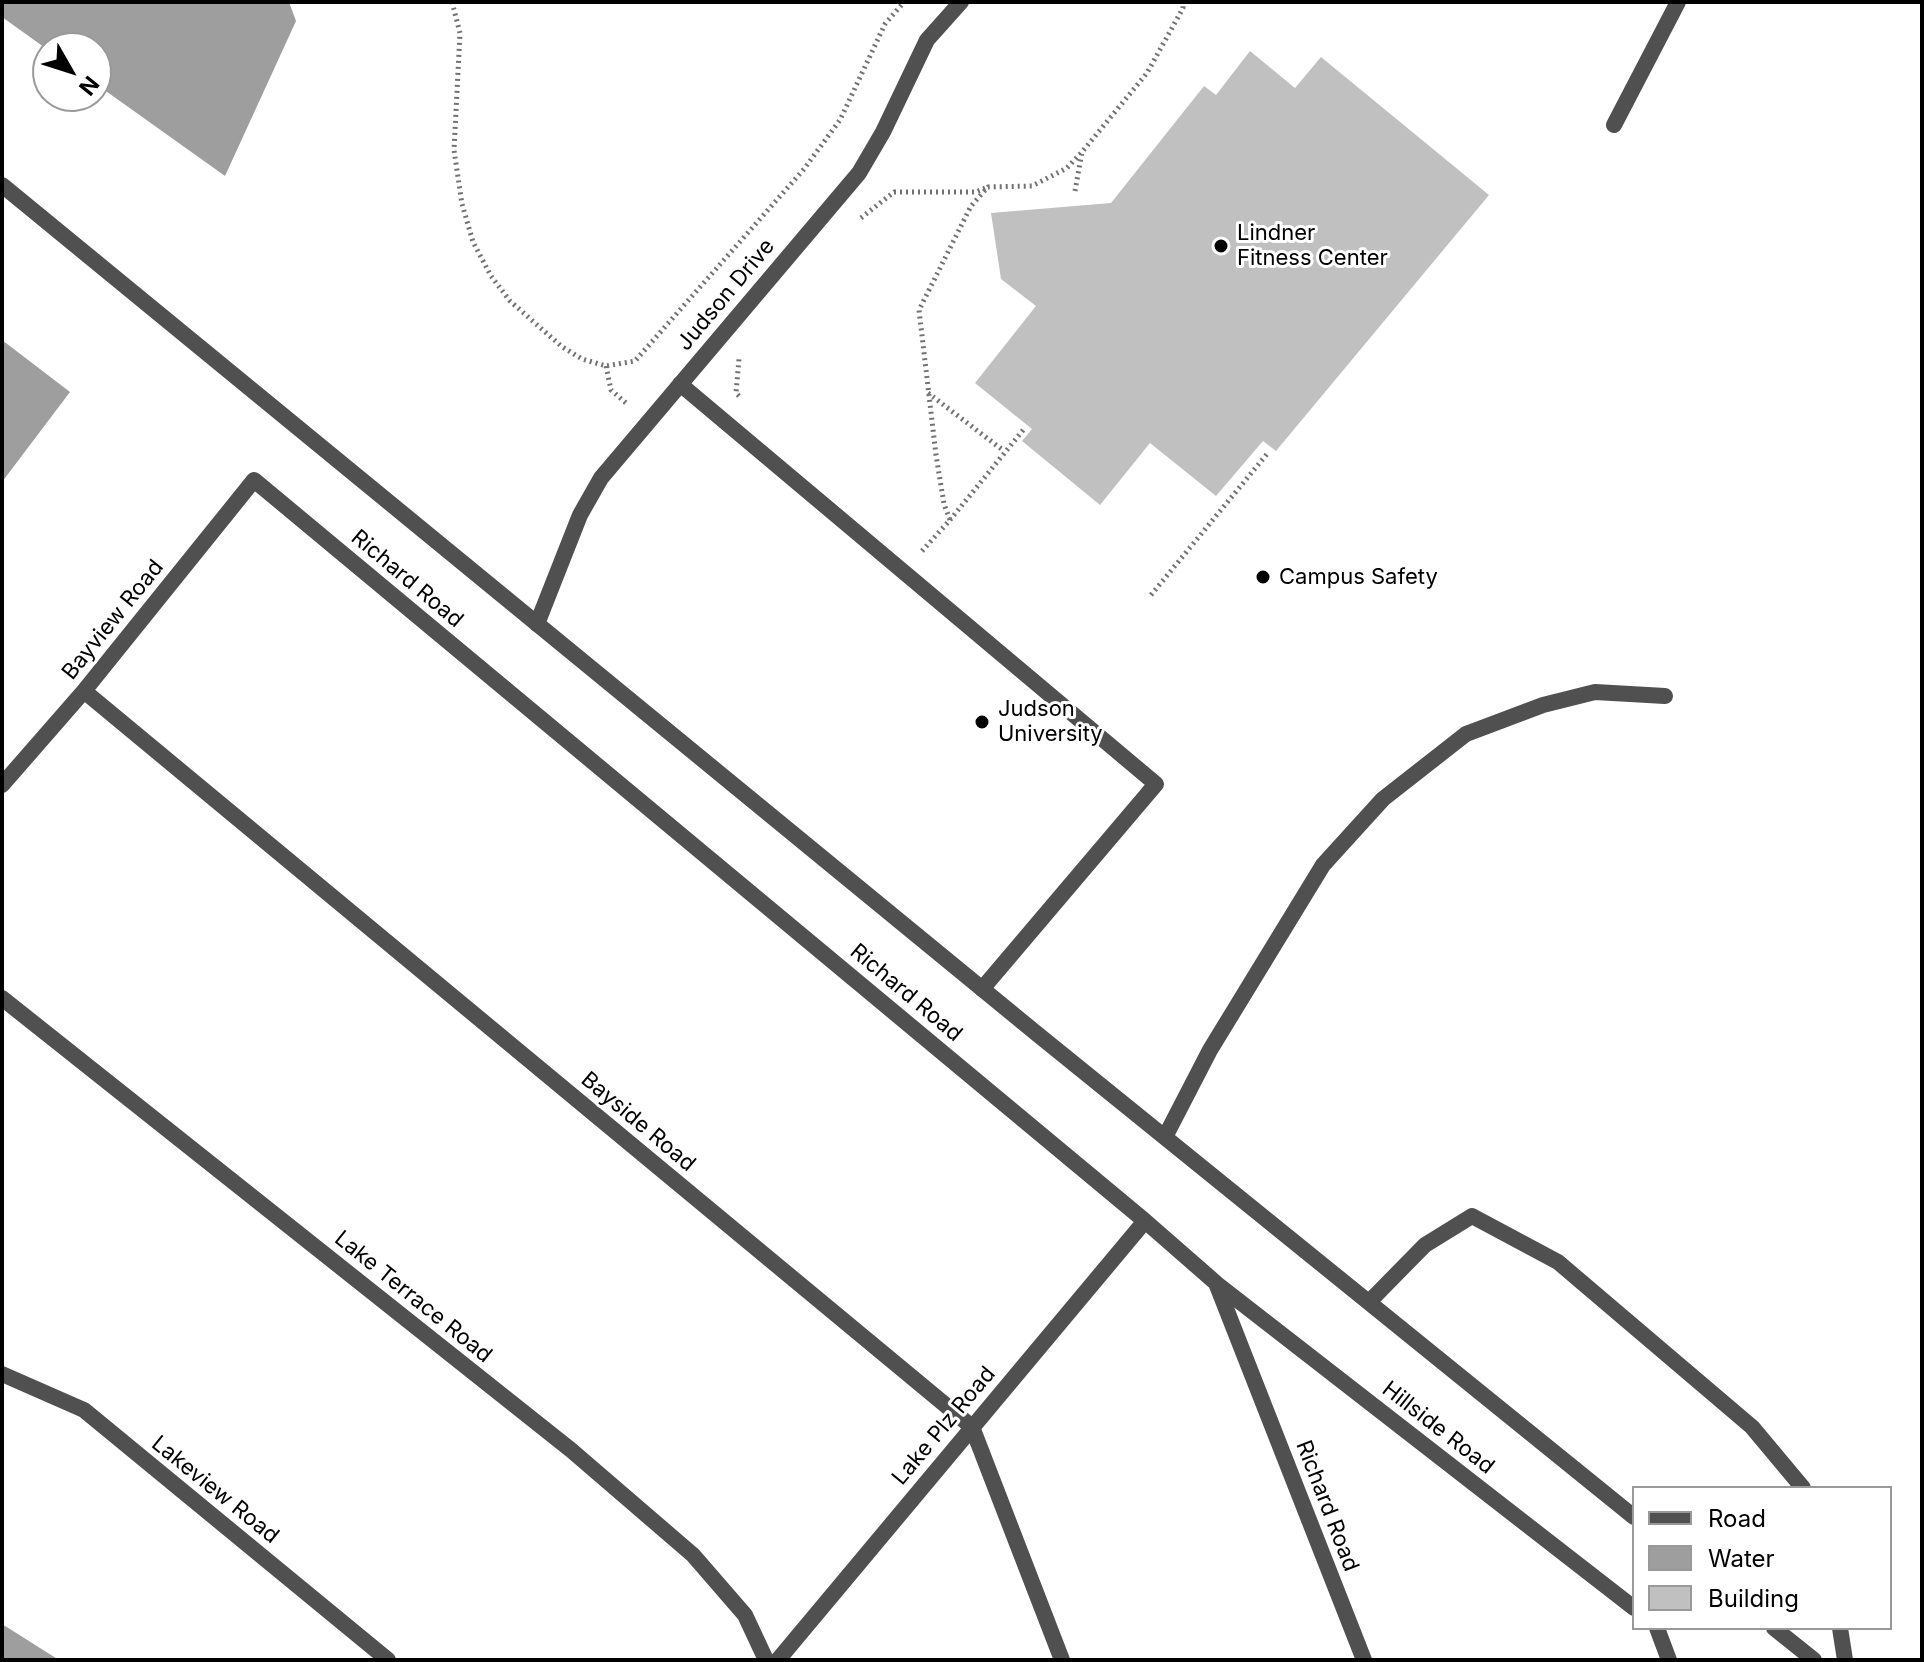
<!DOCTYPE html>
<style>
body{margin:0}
#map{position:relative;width:1924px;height:1662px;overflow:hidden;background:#fff;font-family:Inter,sans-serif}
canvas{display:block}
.frame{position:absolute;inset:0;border:4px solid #000;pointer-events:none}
.legend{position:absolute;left:1632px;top:1486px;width:260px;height:144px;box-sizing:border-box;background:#fff;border:2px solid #999;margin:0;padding:10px 14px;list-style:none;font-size:24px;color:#000}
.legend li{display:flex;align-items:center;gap:16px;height:40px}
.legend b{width:40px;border:2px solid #999}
.north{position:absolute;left:32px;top:32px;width:80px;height:80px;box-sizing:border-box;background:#fff;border:2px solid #999;border-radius:50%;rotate:129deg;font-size:22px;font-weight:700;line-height:32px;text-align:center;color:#000}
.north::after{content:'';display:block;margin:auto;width:28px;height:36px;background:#000;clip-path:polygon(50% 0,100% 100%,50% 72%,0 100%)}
</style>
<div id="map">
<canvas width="1924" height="1662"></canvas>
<div class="frame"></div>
<ul class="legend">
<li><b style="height:10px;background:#505050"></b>Road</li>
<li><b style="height:22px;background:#9e9e9e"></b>Water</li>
<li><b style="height:22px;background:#c0c0c0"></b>Building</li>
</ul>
<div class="north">N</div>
</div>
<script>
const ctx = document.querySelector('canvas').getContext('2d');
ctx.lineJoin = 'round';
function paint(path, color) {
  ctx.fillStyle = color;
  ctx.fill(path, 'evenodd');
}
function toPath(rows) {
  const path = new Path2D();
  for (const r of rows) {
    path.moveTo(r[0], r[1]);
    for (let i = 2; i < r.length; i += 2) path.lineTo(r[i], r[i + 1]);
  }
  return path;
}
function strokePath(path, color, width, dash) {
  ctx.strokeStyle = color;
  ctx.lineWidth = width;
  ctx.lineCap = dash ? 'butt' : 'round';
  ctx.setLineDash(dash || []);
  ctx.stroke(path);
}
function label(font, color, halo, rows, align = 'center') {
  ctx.font = font + ' Inter,sans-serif';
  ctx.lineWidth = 6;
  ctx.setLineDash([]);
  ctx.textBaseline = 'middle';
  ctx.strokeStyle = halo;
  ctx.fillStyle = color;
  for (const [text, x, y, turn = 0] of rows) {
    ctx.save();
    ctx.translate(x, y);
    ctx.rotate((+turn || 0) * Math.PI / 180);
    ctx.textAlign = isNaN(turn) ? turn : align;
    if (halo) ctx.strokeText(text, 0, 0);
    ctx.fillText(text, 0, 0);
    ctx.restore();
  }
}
const water = toPath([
 [2,2,289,2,296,21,225,176,96,84,96,48,48,50,2,17],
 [2,340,70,392,2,482],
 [2,1624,59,1660,2,1660]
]);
const building = toPath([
 [1250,51,1295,88,1321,57,1489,195,1276,451,1263,441,1216,496,1150,443,1100,505,1022,441,1032,429,975,383,1036,306,1001,279,991,213,1111,203,1204,86,1216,95]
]);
const path = toPath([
 [452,2,460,33,454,150,462,204,473,242,491,276,510,301,561,346,582,359,606,366,635,361,804,169,840,120,885,24,904,2],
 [1075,191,1082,152,1147,73,1183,8,1183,2],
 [861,218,894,192,976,192,985,188],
 [606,366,611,390,626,403],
 [928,393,1004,451],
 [739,396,736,393,739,359],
 [950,520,1024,429],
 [922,551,950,520,944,504,936,455,919,310,971,206,988,187,1032,186,1067,168,1082,152],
 [1151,595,1267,454]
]);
const lane = toPath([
 [680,384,1156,784,982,989],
 [537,624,580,515,601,478,859,173,883,132,927,40,961,2],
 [1165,1137,1210,1050,1323,865,1383,799,1466,734,1543,705,1595,692,1665,696],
 [1369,1302,1425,1245,1472,1216,1558,1262,1752,1427,1803,1488],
 [1840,1628,1845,1660]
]);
const street = toPath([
 [1614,125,1678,2],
 [2,185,1036,1033,1634,1517],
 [84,691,972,1427,1062,1660],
 [2,785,84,691,254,480,1145,1221,1216,1283,1364,1660],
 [2,998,571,1450,693,1555,745,1615,766,1660],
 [1217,1284,1634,1608],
 [2,1374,84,1410,388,1660],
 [1657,1628,1669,1660],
 [1774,1628,1814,1660],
 [778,1660,1145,1221]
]);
const markers = [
 [1221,246,8,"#000"],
 [1263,577,8,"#000"],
 [982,722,8,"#000"]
];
const poiNames = [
 ["Lindner",1237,233],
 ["Fitness Center",1237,258],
 ["Campus Safety",1279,577],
 ["Judson",998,709],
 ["University",998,734]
];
const streetNames = [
 ["Judson Drive",726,295,-50],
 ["Richard Road",407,579,40],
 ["Bayview Road",113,620,-51],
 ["Richard Road",906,993,40],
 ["Bayside Road",638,1122,40],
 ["Lake Terrace Road",413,1297,39],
 ["Lake Plz Road",944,1426,-50],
 ["Hillside Road",1438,1428,38],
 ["Lakeview Road",215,1490,39],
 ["Richard Road",1327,1506,69]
];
paint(water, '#9e9e9e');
paint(building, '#c0c0c0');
strokePath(path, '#727272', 5, [2, 4]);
strokePath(lane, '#505050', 16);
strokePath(street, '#505050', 16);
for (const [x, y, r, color] of markers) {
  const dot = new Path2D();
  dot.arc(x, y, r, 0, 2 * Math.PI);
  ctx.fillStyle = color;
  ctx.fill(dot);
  strokePath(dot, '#fff', 3);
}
label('22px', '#000', '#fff', poiNames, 'left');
label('22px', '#000', '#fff', streetNames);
</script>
